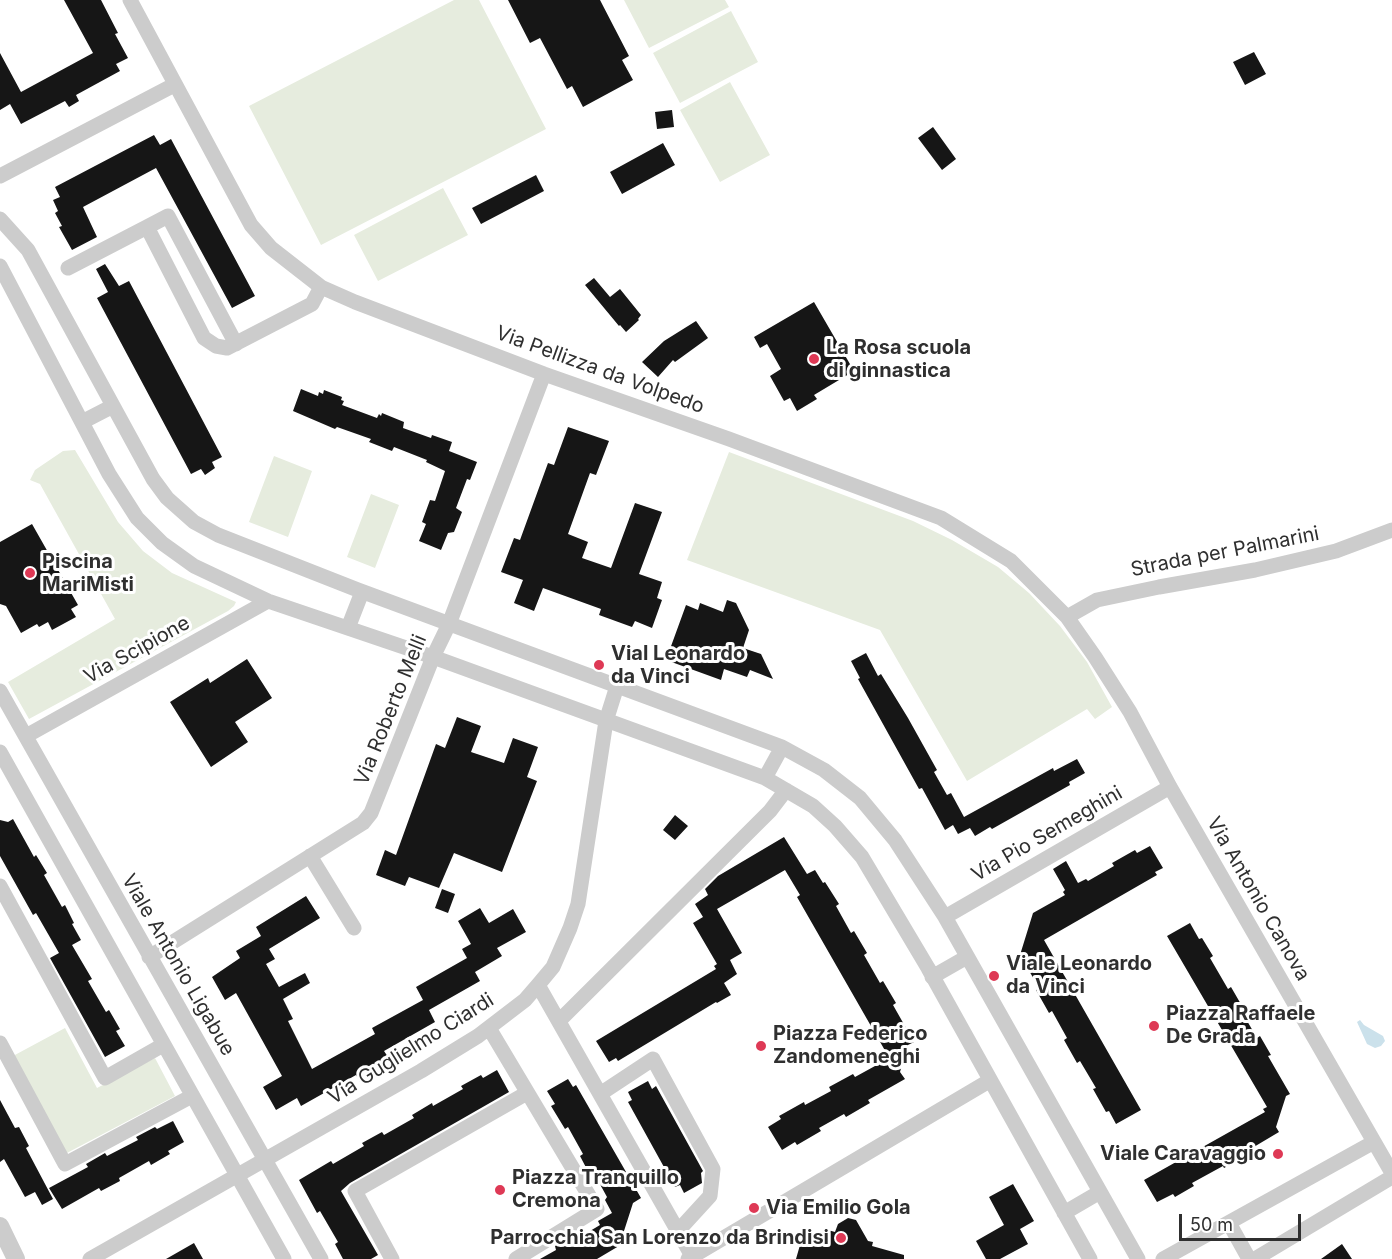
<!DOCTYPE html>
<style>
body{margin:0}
#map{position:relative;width:1392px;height:1259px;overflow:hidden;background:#fff;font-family:Inter,sans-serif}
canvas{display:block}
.scale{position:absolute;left:1179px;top:1214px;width:122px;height:27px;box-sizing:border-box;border:3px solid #2f2f2f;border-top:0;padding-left:8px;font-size:18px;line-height:21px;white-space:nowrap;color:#2f2f2f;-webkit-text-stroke:4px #fff;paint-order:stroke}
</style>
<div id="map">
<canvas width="1392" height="1259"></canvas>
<div class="scale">50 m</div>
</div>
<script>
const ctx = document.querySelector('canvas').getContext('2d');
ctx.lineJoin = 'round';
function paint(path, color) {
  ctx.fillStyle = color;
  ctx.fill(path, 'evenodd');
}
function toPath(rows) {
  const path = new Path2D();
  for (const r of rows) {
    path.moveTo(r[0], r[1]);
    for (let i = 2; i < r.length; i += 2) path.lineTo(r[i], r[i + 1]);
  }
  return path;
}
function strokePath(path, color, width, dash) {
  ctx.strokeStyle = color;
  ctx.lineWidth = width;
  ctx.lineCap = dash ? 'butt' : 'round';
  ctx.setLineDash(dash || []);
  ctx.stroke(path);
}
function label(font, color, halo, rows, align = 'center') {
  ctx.font = font + ' Inter,sans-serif';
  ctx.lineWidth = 6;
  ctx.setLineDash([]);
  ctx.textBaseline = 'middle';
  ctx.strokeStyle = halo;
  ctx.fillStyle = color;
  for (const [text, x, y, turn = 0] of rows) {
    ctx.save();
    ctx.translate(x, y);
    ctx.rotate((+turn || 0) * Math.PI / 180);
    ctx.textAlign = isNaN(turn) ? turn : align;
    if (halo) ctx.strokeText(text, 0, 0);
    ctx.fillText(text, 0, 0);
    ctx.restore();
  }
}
const green = toPath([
 [454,0,479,0,546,129,321,245,249,106],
 [624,0,725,0,729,7,649,48],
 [731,11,758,62,680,103,653,53],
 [730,82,770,155,720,182,680,110],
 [443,188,468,235,378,281,354,235],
 [75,450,118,522,143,551,172,573,236,602,234,606,228,611,29,719,8,682,115,619,40,484,30,480,35,470,63,451],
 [729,452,913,521,952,540,998,567,1029,593,1060,626,1087,662,1112,707,1095,719,1087,709,967,781,880,630,687,560],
 [274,456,312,471,288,537,249,522],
 [371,494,399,505,375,568,347,557],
 [65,1028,97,1088,155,1058,175,1096,65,1154,13,1056]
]);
const water = toPath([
 [1360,1020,1364,1025,1383,1036,1385,1041,1381,1046,1375,1048,1367,1044,1357,1022]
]);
const building = toPath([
 [64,0,101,0,118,33,115,34,128,58,116,64,120,71,76,95,79,101,69,107,65,101,21,124,10,104,0,110,0,53,21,92,93,53],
 [508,0,600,0,629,56,622,60,633,80,583,107,572,86,567,89,540,38,530,43],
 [1254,52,1266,74,1245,85,1233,62],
 [672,110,674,127,657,129,655,112],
 [933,127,956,159,942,170,918,138],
 [154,135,160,145,171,139,255,296,232,308,156,168,83,207,97,237,72,250,59,227,62,226,55,213,58,211,53,200,60,197,55,187],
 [663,143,675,165,622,194,610,172],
 [536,175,544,191,481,224,472,208],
 [105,264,119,286,129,281,222,457,212,462,215,468,205,475,201,469,191,474,97,298,108,292,96,269],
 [594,278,610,297,620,289,641,315,638,319,639,320,626,332,620,325,619,326,585,285],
 [814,302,854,371,814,395,817,399,797,411,790,398,784,401,770,376,781,369,767,344,760,348,754,337],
 [696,321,708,338,675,362,673,360,658,377,642,362,664,341],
 [301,389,318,396,319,392,323,394,324,390,342,397,341,400,344,401,342,405,377,418,379,414,381,416,382,413,404,422,403,428,431,438,432,435,452,442,449,451,477,462,470,480,467,479,456,508,462,512,454,532,448,533,441,550,419,541,426,524,422,522,430,500,435,501,445,471,426,462,427,460,394,447,392,451,369,442,371,439,337,427,335,429,293,411],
 [568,427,609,441,596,475,590,473,568,534,588,542,582,558,611,568,635,503,662,512,639,574,662,582,657,598,662,600,652,628,635,621,632,627,599,615,601,609,543,588,534,611,514,603,523,580,501,572,514,538,520,540,548,463,554,465],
 [32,524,78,605,71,609,76,617,52,630,48,622,39,627,37,624,21,633,6,606,0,604,0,542],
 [727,600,736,603,749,630,743,648,761,654,773,679,750,670,747,677,724,669,721,680,666,660,686,605,698,610,700,603,723,612],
 [866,653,878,676,881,674,908,718,937,770,934,772,947,795,951,793,964,817,1053,768,1054,771,1077,759,1085,773,1069,782,1070,785,992,829,990,827,975,836,970,828,958,834,953,825,945,830,922,788,919,789,858,679,860,678,851,661],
 [247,659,272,698,235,722,248,742,211,767,170,702,208,678,210,683],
 [457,717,481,726,471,752,504,763,513,738,538,747,527,777,537,781,502,872,454,853,439,888,409,877,405,886,376,875,385,850,396,855,436,744,445,748],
 [675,815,688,826,675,840,663,830],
 [13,819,34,857,36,855,47,873,44,875,62,907,65,905,74,923,72,924,81,940,72,945,92,979,88,981,106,1012,109,1010,120,1029,116,1031,125,1046,105,1057,50,958,59,953,36,913,33,915,0,856,0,820,8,822],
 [784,837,807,874,815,870,823,883,825,882,839,904,836,906,851,933,854,931,867,953,864,955,880,983,883,981,896,1003,893,1005,914,1042,908,1045,900,1072,905,1079,868,1100,870,1103,846,1117,844,1114,819,1128,821,1131,797,1145,795,1142,782,1150,768,1127,781,1119,779,1116,804,1102,805,1105,831,1091,829,1087,853,1074,855,1077,875,1066,873,1062,887,1054,797,897,800,895,785,870,717,909,742,953,730,960,737,974,724,983,731,995,717,1003,716,1002,618,1061,616,1058,609,1062,596,1041,716,969,714,966,717,964,693,923,703,917,695,904,708,895,705,889,718,876],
 [1150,846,1163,868,1155,872,1157,875,1044,940,1141,1110,1116,1124,1109,1111,1106,1112,1093,1089,1096,1088,1080,1061,1077,1063,1064,1040,1067,1038,1052,1011,1049,1013,1036,990,1039,988,1020,955,1033,913,1065,895,1063,892,1065,890,1053,869,1066,861,1078,883,1086,879,1088,881,1114,866,1112,863,1135,850,1137,853],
 [442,889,455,894,448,913,435,908],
 [306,896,320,918,269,949,275,959,266,964,279,987,305,973,310,983,283,999,293,1019,288,1021,312,1069,375,1034,372,1028,423,1000,416,987,467,958,462,949,471,944,458,921,480,908,489,923,513,909,526,932,497,948,502,956,475,972,480,981,429,1010,435,1022,384,1051,388,1057,369,1068,372,1075,360,1082,356,1075,301,1106,297,1098,276,1110,263,1087,282,1076,236,993,225,1000,212,977,240,958,236,951,261,936,256,927],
 [1190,923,1199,939,1202,938,1213,956,1210,958,1228,989,1231,987,1242,1006,1239,1007,1257,1038,1260,1036,1271,1055,1268,1056,1290,1094,1286,1096,1276,1127,1279,1132,1242,1154,1243,1158,1224,1168,1223,1166,1192,1183,1194,1186,1175,1197,1173,1194,1157,1202,1144,1180,1265,1112,1263,1109,1267,1107,1167,936],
 [497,1070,509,1092,350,1183,341,1191,378,1255,371,1259,343,1259,335,1244,338,1242,320,1211,317,1213,299,1180,331,1161,333,1164,364,1146,362,1143,382,1132,384,1135,414,1118,412,1115,432,1103,433,1106,463,1089,461,1086,481,1075,483,1078],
 [568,1079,573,1087,576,1085,641,1198,633,1203,624,1231,629,1240,597,1259,540,1259,556,1250,555,1246,578,1233,580,1237,600,1225,598,1221,612,1213,605,1200,607,1197,596,1177,592,1179,580,1156,583,1154,568,1127,565,1129,551,1106,555,1104,547,1091],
 [648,1081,652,1089,656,1086,703,1171,701,1173,702,1183,684,1193,680,1185,675,1187,628,1102,632,1100,628,1092],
 [0,1100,15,1128,19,1127,29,1146,26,1148,53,1199,42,1205,35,1192,25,1197,4,1159,0,1162],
 [173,1121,184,1142,168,1151,170,1154,151,1165,149,1161,119,1178,120,1181,101,1191,99,1188,62,1209,49,1188,88,1167,86,1164,105,1153,107,1156,138,1140,136,1137,155,1127,157,1129],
 [1013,1184,1034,1221,1020,1229,1028,1244,1000,1259,986,1259,976,1241,1004,1225,989,1197],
 [848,1218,856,1220,868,1241,873,1242,872,1246,904,1255,904,1259,796,1259,800,1245,807,1241,814,1243,817,1235,828,1230,835,1232,838,1224],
 [194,1243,203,1259,166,1259],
 [1342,1244,1352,1259,1321,1259]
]);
const minor = toPath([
 [130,0,251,225,271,248,321,287,355,302,544,374,729,439,941,518,1011,561,1067,617,1095,657,1130,712,1170,787,1392,1173],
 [0,176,174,85],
 [0,219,28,250,153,479,167,498,194,522,218,535,358,590,782,747,824,770,860,798,895,840,945,917,1138,1259],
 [147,227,168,216,236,344],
 [0,266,109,474,137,518,162,543,194,566,268,601,433,657,765,778,813,806,835,826,862,857,928,968,1090,1259],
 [68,268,147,227,204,338,216,346,227,348,312,304,321,287],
 [82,422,113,406],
 [1067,617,1097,600,1159,587,1255,570,1336,551,1392,530],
 [348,628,362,592],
 [0,691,321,1259],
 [26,736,268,601],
 [0,752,284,1259],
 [765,778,782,747],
 [310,856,354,928],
 [0,886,105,1078,163,1045],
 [945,917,1170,787],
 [149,957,363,823,371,813,433,657,449,624,544,374],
 [932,977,967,957],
 [538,985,692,1256],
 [559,1021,770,811,786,790],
 [489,1028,597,1209,516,1259],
 [0,1043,65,1164,192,1096],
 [600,1094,653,1059,713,1169,710,1196,678,1231],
 [1064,1213,1100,1192],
 [1229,1223,1249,1259],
 [90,1259,421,1071,478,1036,525,1000,538,985,553,967,570,928,578,904,606,721,617,686],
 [392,1259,355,1191,527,1093],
 [688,1259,989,1081],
 [1163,1259,1374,1142],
 [1255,1259,1392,1177]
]);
const tertiary = toPath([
 [0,1226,16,1259]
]);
const markers = [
 [814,359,6,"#de3955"],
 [30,573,6,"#de3955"],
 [599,665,6,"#de3955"],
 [994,976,6,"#de3955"],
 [1154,1026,6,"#de3955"],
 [761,1046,6,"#de3955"],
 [1278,1154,6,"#de3955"],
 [500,1190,6,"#de3955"],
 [754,1208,6,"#de3955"],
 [841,1238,6,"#de3955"]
];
const poiNames = [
 ["La Rosa scuola",826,348],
 ["di ginnastica",826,371],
 ["Piscina",42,562],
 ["MariMisti",42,585],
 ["Vial Leonardo",611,654],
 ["da Vinci",611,677],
 ["Viale Leonardo",1006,964],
 ["da Vinci",1006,987],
 ["Piazza Raffaele",1166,1014],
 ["De Grada",1166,1037],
 ["Piazza Federico",773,1034],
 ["Zandomeneghi",773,1057],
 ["Viale Caravaggio",1266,1154,"right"],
 ["Piazza Tranquillo",512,1178],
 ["Cremona",512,1201],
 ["Via Emilio Gola",766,1208],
 ["Parrocchia San Lorenzo da Brindisi",829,1238,"right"]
];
const streetNames = [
 ["Via Pellizza da Volpedo",600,370,20],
 ["Strada per Palmarini",1225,552,-11],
 ["Via Scipione",137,650,-29],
 ["Via Roberto Melli",391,710,-68],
 ["Via Pio Semeghini",1047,834,-30],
 ["Via Antonio Canova",1258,899,60],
 ["Viale Antonio Ligabue",178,965,60],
 ["Via Guglielmo Ciardi",411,1049,-32]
];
paint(green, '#e6ecde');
paint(water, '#cbe1eb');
paint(building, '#161616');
strokePath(minor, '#ccc', 15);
strokePath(tertiary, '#ccc', 18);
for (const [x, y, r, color] of markers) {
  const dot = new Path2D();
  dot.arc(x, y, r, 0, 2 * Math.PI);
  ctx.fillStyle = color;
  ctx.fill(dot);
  strokePath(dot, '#fff', 2);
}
label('bold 20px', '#2f2f2f', '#fff', poiNames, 'left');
label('20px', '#2f2f2f', '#fff', streetNames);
</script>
